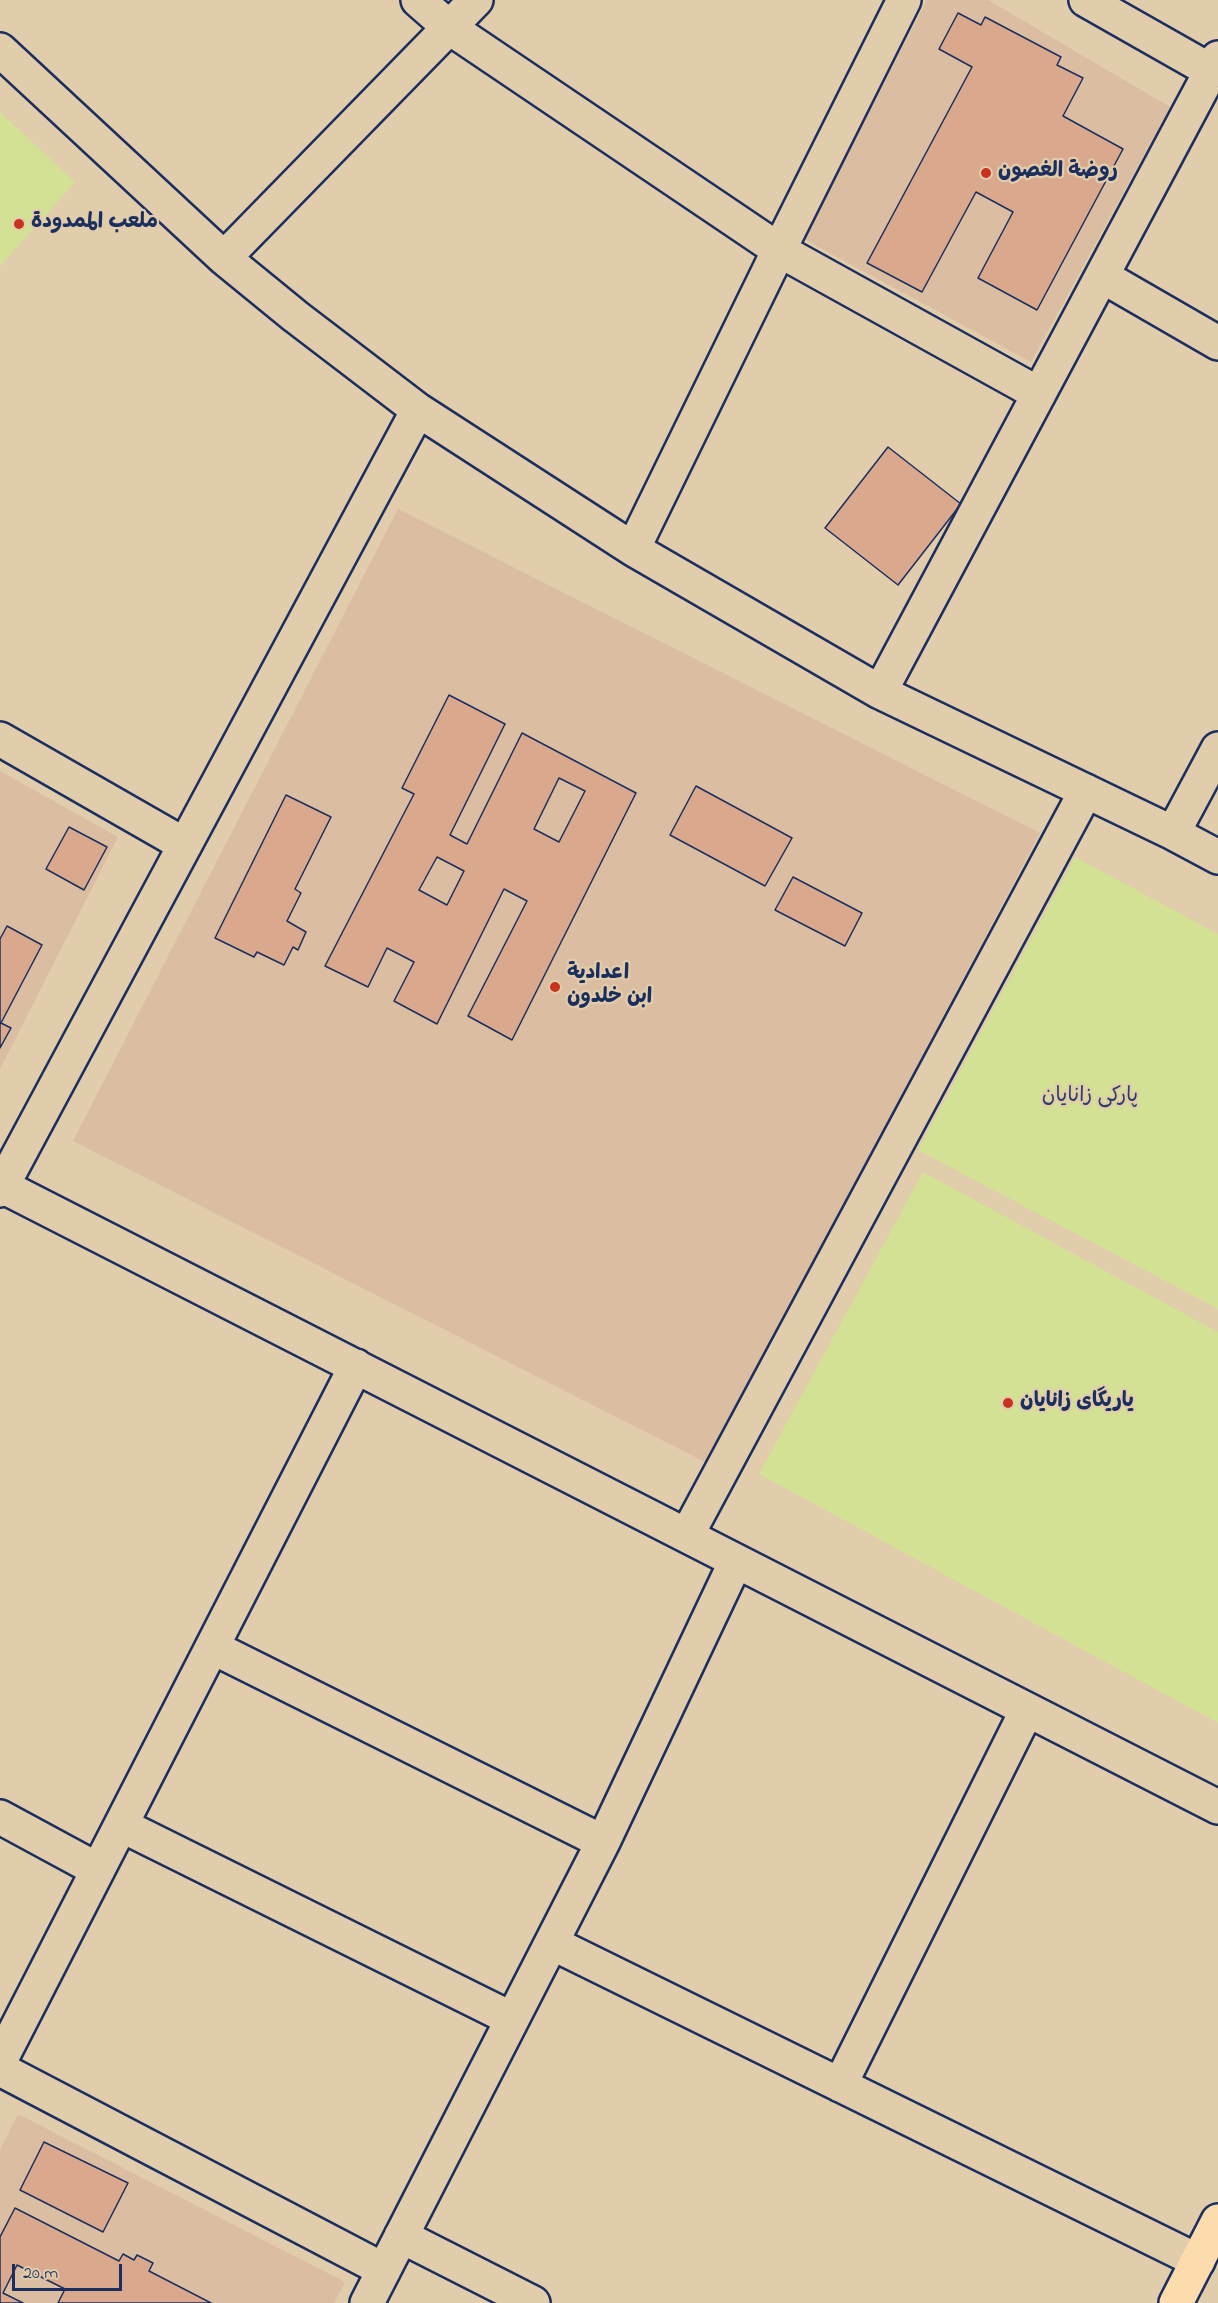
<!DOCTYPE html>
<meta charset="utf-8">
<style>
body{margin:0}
#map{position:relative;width:1218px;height:2303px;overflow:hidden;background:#e1ccab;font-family:"Indie Flower",sans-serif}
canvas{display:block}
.scale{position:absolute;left:12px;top:2264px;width:110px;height:27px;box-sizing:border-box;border:3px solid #1b2f5e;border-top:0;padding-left:8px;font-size:18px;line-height:21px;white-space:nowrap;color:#1b2f5e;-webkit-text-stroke:4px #e1ccab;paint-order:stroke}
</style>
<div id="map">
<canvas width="1218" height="2303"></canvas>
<div class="scale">20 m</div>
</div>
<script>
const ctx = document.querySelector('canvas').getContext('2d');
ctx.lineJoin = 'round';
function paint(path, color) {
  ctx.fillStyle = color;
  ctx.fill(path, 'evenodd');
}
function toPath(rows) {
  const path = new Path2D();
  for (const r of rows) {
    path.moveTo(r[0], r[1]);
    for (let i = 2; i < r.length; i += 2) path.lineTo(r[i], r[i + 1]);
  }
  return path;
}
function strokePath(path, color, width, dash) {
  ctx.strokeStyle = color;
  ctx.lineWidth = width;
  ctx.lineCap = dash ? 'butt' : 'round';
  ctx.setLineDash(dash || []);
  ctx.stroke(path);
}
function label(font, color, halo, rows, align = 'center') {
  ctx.font = font + ' "Indie Flower","Playpen Sans Arabic",sans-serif';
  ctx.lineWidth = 4.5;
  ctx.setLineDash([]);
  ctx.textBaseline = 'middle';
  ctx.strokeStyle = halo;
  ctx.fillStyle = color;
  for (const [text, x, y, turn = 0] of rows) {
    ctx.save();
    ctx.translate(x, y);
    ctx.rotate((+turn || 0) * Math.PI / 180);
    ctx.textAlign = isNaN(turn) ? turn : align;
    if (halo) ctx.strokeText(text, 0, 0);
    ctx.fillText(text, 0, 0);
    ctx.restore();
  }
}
const built = toPath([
 [927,0,988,0,1170,107,1031,362,804,239],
 [398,509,1040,833,707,1463,73,1141],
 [0,771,118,837,0,1069],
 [18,2114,345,2282,334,2303,0,2303,0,2150]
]);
const green = toPath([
 [0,112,75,182,0,266],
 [1075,857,1218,934,1218,1309,918,1150],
 [923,1172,1218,1332,1218,1723,759,1474]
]);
const building = toPath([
 [958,13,981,25,985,17,1061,57,1057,65,1083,78,1063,116,1123,149,1037,310,978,278,1013,212,976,192,922,292,867,263,972,67,939,49,958,13],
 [888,447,961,504,898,585,825,528,888,447],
 [449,695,505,724,450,835,467,844,522,733,636,793,512,1040,468,1016,527,901,504,889,437,1024,394,1001,414,962,387,948,368,987,325,966,414,794,402,788,449,695],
 [559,778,585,791,559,842,534,829,559,778],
 [437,857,464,871,447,905,419,890,437,857],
 [696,786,792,838,765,886,670,835,696,786],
 [286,795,331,817,295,889,301,893,287,921,306,932,298,950,293,947,284,965,257,952,254,957,215,938,286,795],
 [69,827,107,847,84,890,46,869,69,827],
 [793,877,862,913,845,946,775,910,793,877],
 [7,926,42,945,1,1023,11,1028,0,1048,0,939,7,926],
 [44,2142,128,2183,103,2232,20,2190,44,2142],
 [15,2208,119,2261,123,2254,134,2260,137,2255,153,2263,149,2271,211,2303,58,2303,65,2289,17,2265,3,2293,23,2303,0,2303,0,2237,15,2208]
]);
const minor = toPath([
 [418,0,450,28,779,250,1039,394],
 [1086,0,1211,71],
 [0,50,224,258,295,316,418,410,633,549,880,692,1173,833,1218,857],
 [224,258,476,0],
 [1102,276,1218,343],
 [633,549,779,250,904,0],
 [880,692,1218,58],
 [0,739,185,845],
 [1173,833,1218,749],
 [2,1186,1218,1807],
 [0,1190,418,410],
 [687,1535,1086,791],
 [212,1647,603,1842],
 [0,1817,98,1870],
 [121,1825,512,2019],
 [552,1943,1198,2261],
 [0,2061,356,1366],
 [0,2069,384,2270],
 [840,2085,1027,1710],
 [401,2236,533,2303],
 [367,2303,603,1842,736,1561]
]);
const major = toPath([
 [1176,2303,1218,2221]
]);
const markers = [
 [986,173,6,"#c8321e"],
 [19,224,6,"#c8321e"],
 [555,987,6,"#c8321e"],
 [1008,1403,6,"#c8321e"]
];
const poiNames = [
 ["روضة الغصون",998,173],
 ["ملعب الممدودة",31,224],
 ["اعدادية",567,975],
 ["ابن خلدون",567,999],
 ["یاریگای زانایان",1020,1403]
];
const parkNames = [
 ["پارکی زانایان",1090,1098]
];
paint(built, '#dbbea1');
paint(green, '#d3e195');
paint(building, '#daa88d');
strokePath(building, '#1b2f5e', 1.5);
strokePath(minor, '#1b2f5e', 38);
strokePath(major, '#1b2f5e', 38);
strokePath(minor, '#e1ccab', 33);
strokePath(major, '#fcdcac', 33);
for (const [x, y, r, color] of markers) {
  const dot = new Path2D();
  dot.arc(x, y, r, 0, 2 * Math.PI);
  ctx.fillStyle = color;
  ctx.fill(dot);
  strokePath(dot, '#e1ccab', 2);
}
label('bold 21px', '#1b2f5e', '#e1ccab', poiNames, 'left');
label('21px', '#2d4164', '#e1ccab', parkNames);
</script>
